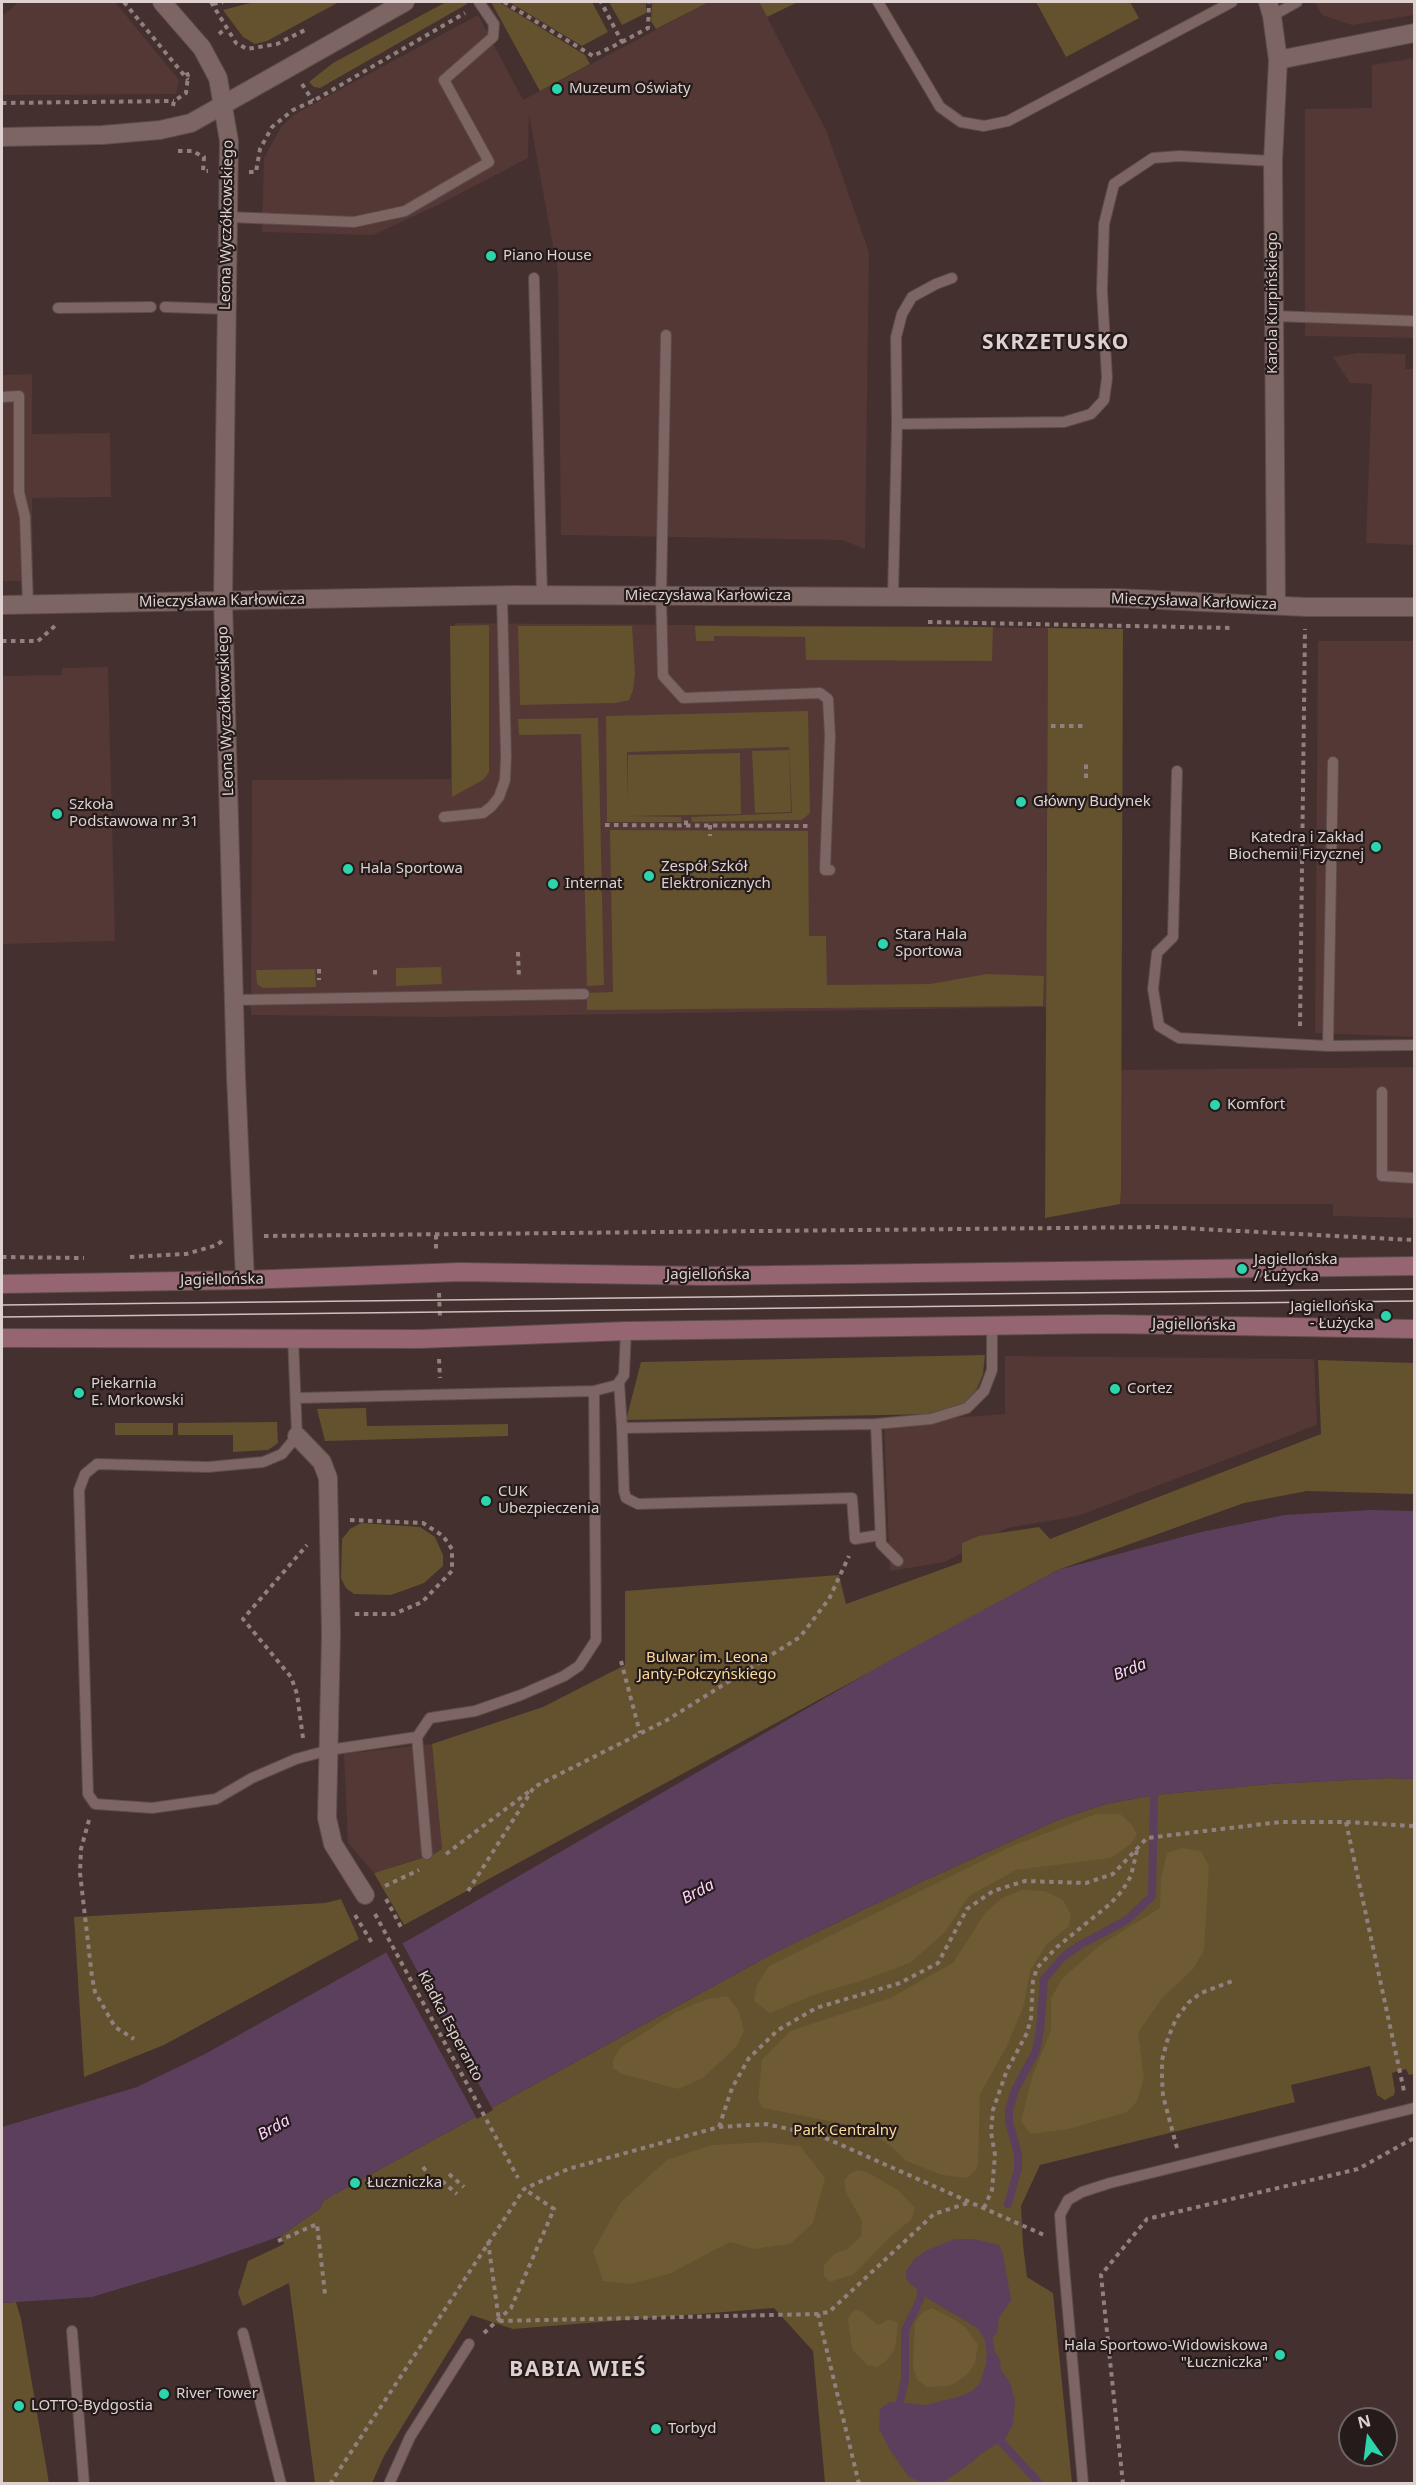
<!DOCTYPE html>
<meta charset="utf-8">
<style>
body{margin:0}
#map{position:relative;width:1416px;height:2485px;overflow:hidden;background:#44302e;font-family:"Noto Sans",sans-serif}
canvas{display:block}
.frame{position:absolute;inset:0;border:3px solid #ded1d0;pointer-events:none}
.north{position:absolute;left:1338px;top:2407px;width:60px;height:60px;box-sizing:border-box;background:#241b1a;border:2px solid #6e6463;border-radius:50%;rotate:346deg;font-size:16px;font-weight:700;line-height:24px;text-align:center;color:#ded1d0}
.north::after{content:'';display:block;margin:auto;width:21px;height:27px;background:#2cd5ab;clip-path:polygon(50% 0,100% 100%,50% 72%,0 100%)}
</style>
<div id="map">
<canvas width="1416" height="2485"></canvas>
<div class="frame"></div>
<div class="north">N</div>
</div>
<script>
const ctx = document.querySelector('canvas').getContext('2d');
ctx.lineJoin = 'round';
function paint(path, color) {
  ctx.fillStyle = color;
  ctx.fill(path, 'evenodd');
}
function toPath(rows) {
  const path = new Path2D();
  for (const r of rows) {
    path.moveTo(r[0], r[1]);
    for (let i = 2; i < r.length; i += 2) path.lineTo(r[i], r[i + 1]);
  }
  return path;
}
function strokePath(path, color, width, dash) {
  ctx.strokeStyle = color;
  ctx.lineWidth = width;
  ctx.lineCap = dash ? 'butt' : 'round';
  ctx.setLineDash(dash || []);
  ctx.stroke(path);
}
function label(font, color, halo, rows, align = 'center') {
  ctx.font = font + ' "Noto Sans",sans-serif';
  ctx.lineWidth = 4.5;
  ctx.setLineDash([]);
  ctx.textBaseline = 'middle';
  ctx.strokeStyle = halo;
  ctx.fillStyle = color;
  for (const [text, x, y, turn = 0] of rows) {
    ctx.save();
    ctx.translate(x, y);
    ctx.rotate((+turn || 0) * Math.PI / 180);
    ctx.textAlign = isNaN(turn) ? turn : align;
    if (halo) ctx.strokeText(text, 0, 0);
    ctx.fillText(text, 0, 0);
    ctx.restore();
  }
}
const built = toPath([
 [19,2,115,2,179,80,176,94,2,95,2,16],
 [709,2,759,2,826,130,869,252,865,549,842,540,561,535,558,273,529,115,528,158,438,205,373,235,262,232,264,158,281,127,295,114,478,15,523,100],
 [1315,2,1414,2,1414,15,1352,25,1322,15],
 [1414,58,1414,338,1305,336,1305,109,1372,108,1372,65],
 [1358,353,1406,354,1405,369,1414,369,1414,545,1366,543,1372,384,1350,383,1333,357],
 [32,374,32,434,110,433,111,497,32,498,33,581,2,581,2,375],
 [455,623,1048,628,1046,1007,441,1017,251,1015,252,780,451,779],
 [1318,641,1414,641,1414,1037,1315,1033],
 [108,667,115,941,2,944,2,676,62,675,62,668],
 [1414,1067,1414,1218,1333,1216,1333,1204,1120,1204,1121,1070],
 [1005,1356,1314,1359,1317,1425,1078,1516,1007,1528,945,1562,890,1571,884,1423,1005,1414],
 [432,1744,442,1849,432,1855,374,1873,348,1843,344,1754]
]);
const green = toPath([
 [254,2,339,2,267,41,255,44,243,37,223,10],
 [446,2,466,2,467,4,320,88,314,87,309,82,333,63],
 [491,2,499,2,585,55,590,64,540,91],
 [509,2,592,2,608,32,582,46],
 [609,2,646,2,646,13,622,25],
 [652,2,709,2,656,29,651,21],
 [759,2,798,2,767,17],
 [1036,2,1130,2,1139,18,1066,57],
 [489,625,489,772,483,780,452,797,450,626],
 [518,626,632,626,635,674,633,690,629,700,615,703,520,705],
 [695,626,993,627,992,661,806,660,805,637,714,636,714,641,696,641],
 [1048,628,1123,629,1121,1189,1120,1204,1045,1218],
 [808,711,810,813,802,820,692,822,691,817,792,813,789,747,627,752,628,804,628,755,740,753,741,814,629,816,681,817,682,822,607,822,606,716],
 [598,718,604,985,587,986,581,734,519,735,518,719],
 [789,750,791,812,755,813,752,751],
 [610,830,808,831,809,936,826,936,827,985,930,984,987,974,1044,976,1043,1006,587,1010,587,993,613,992],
 [441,967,442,984,396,986,396,968],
 [315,969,316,987,263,988,257,984,256,970],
 [985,1355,983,1374,977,1389,965,1404,935,1414,626,1420,641,1362],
 [1318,1360,1414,1363,1414,1494,1307,1491,1244,1503,1058,1570,404,1925,374,1873,432,1855,442,1849,432,1744,543,1707,625,1665,625,1591,839,1575,846,1604,962,1562,962,1543,979,1536,1039,1527,1050,1539,1321,1434],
 [366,1408,367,1426,508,1424,508,1436,325,1441,317,1409],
 [277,1422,278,1443,268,1450,233,1452,233,1435,178,1435,178,1423],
 [115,1423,173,1423,173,1435,115,1435],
 [361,1523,420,1527,435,1537,443,1555,443,1566,424,1583,391,1595,354,1594,346,1588,341,1578,342,1539,350,1529],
 [1390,1778,1414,1779,1414,2074,1409,2075,1406,2069,1392,2073,1395,2091,1394,2095,1385,2100,1377,2095,1370,2066,1291,2085,1295,2102,1040,2165,1021,2206,1023,2245,1027,2277,1053,2293,1072,2483,825,2483,813,2351,774,2308,513,2329,471,2315,384,2456,372,2483,315,2483,289,2283,243,2306,238,2293,248,2261,284,2244,281,2236,320,2208,324,2200,774,1953,921,1882,1060,1819,1106,1804,1154,1795,1270,1784],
 [341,1899,359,1939,164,2045,84,2077,74,1917,325,1903],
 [16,2302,21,2319,49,2483,2,2483,2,2303]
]);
const forest = toPath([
 [1096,1814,1120,1814,1133,1826,1137,1834,1131,1844,1111,1858,1016,1870,969,1896,945,1932,910,1963,864,1980,816,1994,770,2013,754,2001,757,1985,769,1966,1012,1846],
 [1181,1848,1201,1851,1209,1866,1204,1950,1193,1969,1162,1998,1138,2033,1144,2078,1137,2101,1127,2112,1069,2129,1031,2134,1021,2122,1032,2077,1051,2030,1051,1998,1062,1979,1100,1945,1160,1908,1161,1877,1167,1853],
 [1022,1890,1045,1891,1063,1900,1071,1915,1069,1926,1047,1944,1030,1971,1024,2005,1007,2046,980,2094,978,2164,976,2170,967,2178,942,2175,906,2161,891,2146,874,2135,854,2126,763,2108,758,2099,762,2060,790,2031,890,1998,953,1963,985,1913,1002,1898],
 [727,1996,739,2011,744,2031,737,2046,703,2078,678,2089,622,2074,613,2068,613,2060,620,2048,676,2012,707,1999],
 [766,2142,800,2146,825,2178,813,2223,790,2244,754,2249,730,2242,669,2274,630,2284,603,2281,593,2251,621,2202,667,2160,712,2145],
 [857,2170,867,2172,898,2190,915,2208,911,2220,890,2237,854,2274,830,2282,824,2276,824,2265,834,2254,847,2249,861,2236,862,2221,846,2193,844,2181,849,2174],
 [932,2308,955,2320,966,2328,978,2345,975,2363,968,2374,950,2386,927,2387,917,2380,913,2366,915,2322,923,2312],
 [856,2310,861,2311,878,2325,890,2319,898,2323,895,2349,885,2362,877,2367,867,2365,852,2349,848,2320,851,2313]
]);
const water = toPath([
 [1371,1510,1414,1511,1414,1779,1390,1778,1270,1784,1154,1795,1106,1804,1060,1819,921,1882,774,1953,324,2200,320,2208,281,2236,195,2266,92,2297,2,2303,2,2127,137,2087,205,2054,421,1933,892,1659,1058,1570,1201,1532,1285,1515],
 [955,2239,974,2239,999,2245,1003,2254,1011,2300,999,2318,997,2333,992,2339,985,2340,977,2328,927,2298,908,2282,906,2276,906,2271,914,2259,927,2250],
 [995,2352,1000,2360,1001,2370,1010,2383,1015,2400,1013,2424,1005,2439,982,2453,970,2464,945,2481,923,2483,909,2477,890,2450,879,2429,880,2409,889,2402,925,2405,958,2397,972,2391,980,2383,986,2364,986,2355]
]);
const pier = toPath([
 [401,1941,493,2110,477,2119,385,1950]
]);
const stream = toPath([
 [1008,2204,1018,2169,1018,2154,1009,2122,1009,2110,1015,2090,1036,2051,1040,2030,1044,1979,1062,1958,1078,1946,1127,1920,1152,1896,1154,1795],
 [987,2329,993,2364],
 [900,2402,905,2379,905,2330,920,2300,921,2293],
 [993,2433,1040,2484]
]);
const path = toPath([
 [124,2,188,80],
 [211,2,236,43,247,49,277,44,307,29],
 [504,2,593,56,622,42,601,2],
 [213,4,223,2],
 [219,34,226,28],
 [622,42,648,28,649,2],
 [302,84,313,101],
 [2,103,174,101],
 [173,106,174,101,186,93,188,76,186,70],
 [178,151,192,151,204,157,203,171,208,171],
 [249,172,256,172,260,149,272,127,293,110,313,101,465,13],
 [928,622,1233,628],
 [2,641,38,641,55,626],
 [1051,726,1086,726],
 [1086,778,1086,764],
 [605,825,808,826],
 [686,825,686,818],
 [710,825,710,836],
 [518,952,519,978],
 [319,969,319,980],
 [375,970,375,979],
 [1300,1026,1305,629],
 [436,1235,436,1253],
 [264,1236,1160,1227,1414,1240],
 [2,1257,84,1258],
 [130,1257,186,1254,217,1245,222,1241],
 [439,1293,440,1318],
 [439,1359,440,1378],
 [350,1520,423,1523,443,1536,452,1549,452,1571,422,1602,394,1614,351,1614],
 [621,1661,640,1733],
 [303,1738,297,1694,291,1677,243,1619,307,1545],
 [89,1820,81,1849,80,1873,92,1977,95,1992,115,2027,134,2039],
 [1346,1822,1404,2091],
 [446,1854,531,1790],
 [385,1886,419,1870],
 [468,1891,534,1787,667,1720,800,1637,829,1599,849,1556],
 [386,1899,401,1927],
 [375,1914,518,2178],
 [355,1915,372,1943],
 [719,2127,732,2088,749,2058,778,2030,816,2008,900,1983,938,1963,967,1909,993,1891,1025,1881,1086,1883,1113,1874,1147,1838,1280,1822,1346,1822,1414,1826],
 [1177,2148,1163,2096,1162,2079,1162,2060,1168,2038,1176,2019,1188,2003,1201,1993,1235,1980],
 [423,2167,426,2171],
 [449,2174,464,2187],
 [375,2180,378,2178],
 [442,2181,457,2194],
 [355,2183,358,2188],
 [984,2208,992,2190,995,2155,991,2132,993,2110,1007,2070,1027,2033,1031,2018,1033,1981,1037,1968,1057,1947,1110,1904,1122,1891,1131,1876,1137,1850],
 [278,2241,317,2224,325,2294],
 [488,2241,499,2321,818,2314],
 [484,2333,511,2308,554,2209,524,2189],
 [330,2484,524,2189,568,2169,719,2127,766,2124,821,2136,1044,2235],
 [859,2484,818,2314,829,2312,934,2214,971,2202],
 [1123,2484,1101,2275,1147,2219,1358,2169,1414,2138]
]);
const service = toPath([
 [878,2,940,107,961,122,984,126,1008,121,1232,2],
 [1272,16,1297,2],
 [228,217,354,222,405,211,489,162,444,80,493,37,494,24,479,2],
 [534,278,542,596],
 [165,307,226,309],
 [58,308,151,307],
 [1273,316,1414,321],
 [666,335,661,596,663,676,683,698,820,693,828,699,830,736,825,870,830,870],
 [2,397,19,396,19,492,25,517,28,605],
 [897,424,896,337,902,314,912,297,936,284,952,278],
 [893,596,897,424,1064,422,1091,414,1104,400,1107,378,1102,290,1104,224,1114,184,1153,158,1179,156,1273,161],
 [1177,771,1173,937,1157,953,1153,989,1159,1026,1179,1038,1328,1046,1414,1045],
 [444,817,483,813,491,807,499,797,505,780,506,756,502,596],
 [234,1000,584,994],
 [1328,1046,1333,762],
 [1382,1092,1382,1176,1414,1178],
 [293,1337,297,1436,282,1454,263,1462,208,1467,97,1464,85,1474,79,1490,88,1794,95,1804,152,1808,216,1799,252,1778,296,1759,329,1750,417,1737,430,1718,475,1711,521,1695,564,1676,579,1666,596,1640,594,1391],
 [619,1382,622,1428,876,1424,931,1419,967,1408,984,1391,992,1370,992,1325],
 [297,1398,594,1391,617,1385,624,1375,626,1331],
 [876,1424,881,1544,898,1561],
 [622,1428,624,1491,626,1498,638,1504,852,1498,855,1539,880,1535],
 [417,1737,427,1854],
 [72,2331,84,2484],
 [243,2333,281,2484],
 [389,2484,410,2437,469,2344],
 [1083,2484,1062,2243,1060,2215,1068,2200,1082,2192,1110,2183,1414,2108]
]);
const minor = toPath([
 [162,2,202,48,218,78,229,141,223,600,236,1077,245,1280],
 [1268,2,1272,16,1278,60,1273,161,1276,605],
 [1278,60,1414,33],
 [2,605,514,595,1118,598,1306,607,1414,607],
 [297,1436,322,1462,328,1478,331,1634,327,1818,333,1844,365,1895]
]);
const tertiary = toPath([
 [2,137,102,135,160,130,191,123,405,2]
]);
const secondary = toPath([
 [2,1284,245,1280,460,1272,705,1276,1414,1266],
 [2,1338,420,1339,626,1331,1108,1324,1414,1329]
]);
const tram = toPath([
 [2,1305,1414,1289],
 [2,1317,1414,1301]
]);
const markers = [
 [557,89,6,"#2cd5ab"],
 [491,256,6,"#2cd5ab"],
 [1021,802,6,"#2cd5ab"],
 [57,814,6,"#2cd5ab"],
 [1376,847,6,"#2cd5ab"],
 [348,869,6,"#2cd5ab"],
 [649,876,6,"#2cd5ab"],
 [553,884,6,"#2cd5ab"],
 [883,944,6,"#2cd5ab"],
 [1215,1105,6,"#2cd5ab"],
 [1242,1269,6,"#2cd5ab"],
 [1386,1316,6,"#2cd5ab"],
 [1115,1389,6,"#2cd5ab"],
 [79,1393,6,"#2cd5ab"],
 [486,1501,6,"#2cd5ab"],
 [355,2183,6,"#2cd5ab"],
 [1280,2355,6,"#2cd5ab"],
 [164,2394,6,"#2cd5ab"],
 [19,2406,6,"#2cd5ab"],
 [656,2429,6,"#2cd5ab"]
];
const poiNames = [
 ["Muzeum Oświaty",569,89],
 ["Piano House",503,256],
 ["Główny Budynek",1033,802],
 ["Szkoła",69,805],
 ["Podstawowa nr 31",69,822],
 ["Katedra i Zakład",1364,838,"right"],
 ["Biochemii Fizycznej",1364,855,"right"],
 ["Zespół Szkół",661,867],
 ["Elektronicznych",661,884],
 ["Hala Sportowa",360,869],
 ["Internat",565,884],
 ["Stara Hala",895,935],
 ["Sportowa",895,952],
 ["Komfort",1227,1105],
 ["Jagiellońska",1254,1260],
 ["/ Łużycka",1254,1277],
 ["Jagiellońska",1374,1307,"right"],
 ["- Łużycka",1374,1324,"right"],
 ["Piekarnia",91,1384],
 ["E. Morkowski",91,1401],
 ["Cortez",1127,1389],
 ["CUK",498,1492],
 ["Ubezpieczenia",498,1509],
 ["Łuczniczka",367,2183],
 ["Hala Sportowo-Widowiskowa",1268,2346,"right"],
 ["\"Łuczniczka\"",1268,2363,"right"],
 ["River Tower",176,2394],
 ["LOTTO-Bydgostia",31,2406],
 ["Torbyd",668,2429]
];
const streetNames = [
 ["Leona Wyczółkowskiego",227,225,-89],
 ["Karola Kurpińskiego",1273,303,-90],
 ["Mieczysława Karłowicza",708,596],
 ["Mieczysława Karłowicza",222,601,-1],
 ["Mieczysława Karłowicza",1194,602,2],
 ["Leona Wyczółkowskiego",226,711,-92],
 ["Jagiellońska",708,1275],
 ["Jagiellońska",222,1280,-1],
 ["Jagiellońska",1194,1325,1],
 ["Kładka Esperanto",450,2026,62]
];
const parkNames = [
 ["Bulwar im. Leona",707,1658],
 ["Janty-Połczyńskiego",707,1675],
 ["Park Centralny",845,2131]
];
const waterNames = [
 ["Brda",1130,1670,-22],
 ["Brda",698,1892,-28],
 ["Brda",274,2128,-30]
];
const districtNames = [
 ["SKRZETUSKO",1056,343],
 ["BABIA WIEŚ",578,2370]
];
paint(built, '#533836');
paint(green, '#64512e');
paint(forest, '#6e5a33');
paint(water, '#5c3f5d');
paint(pier, '#44302e');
strokePath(stream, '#5c3f5d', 8);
strokePath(service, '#5c4c4a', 12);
strokePath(minor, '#5c4c4a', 20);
strokePath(tertiary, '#5c4c4a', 20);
strokePath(secondary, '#5c4c4a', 20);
strokePath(path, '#90807e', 4, [4.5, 4.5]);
strokePath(service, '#7c6563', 10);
strokePath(minor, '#7c6563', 18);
strokePath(tertiary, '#7c6563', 18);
strokePath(secondary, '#956672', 18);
strokePath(tram, '#cec0bf', 1.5);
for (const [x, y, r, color] of markers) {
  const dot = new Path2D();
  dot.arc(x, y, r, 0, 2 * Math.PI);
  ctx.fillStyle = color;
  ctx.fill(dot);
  strokePath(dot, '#241b1a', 2);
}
label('15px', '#ded1d0', '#241b1a', poiNames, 'left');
label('15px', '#ded1d0', '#241b1a', streetNames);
label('15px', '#fdda99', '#241b1a', parkNames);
label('italic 16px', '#fdd3ff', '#241b1a', waterNames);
ctx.letterSpacing = '1.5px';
label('bold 21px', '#ded1d0', '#241b1a', districtNames);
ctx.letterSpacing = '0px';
</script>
